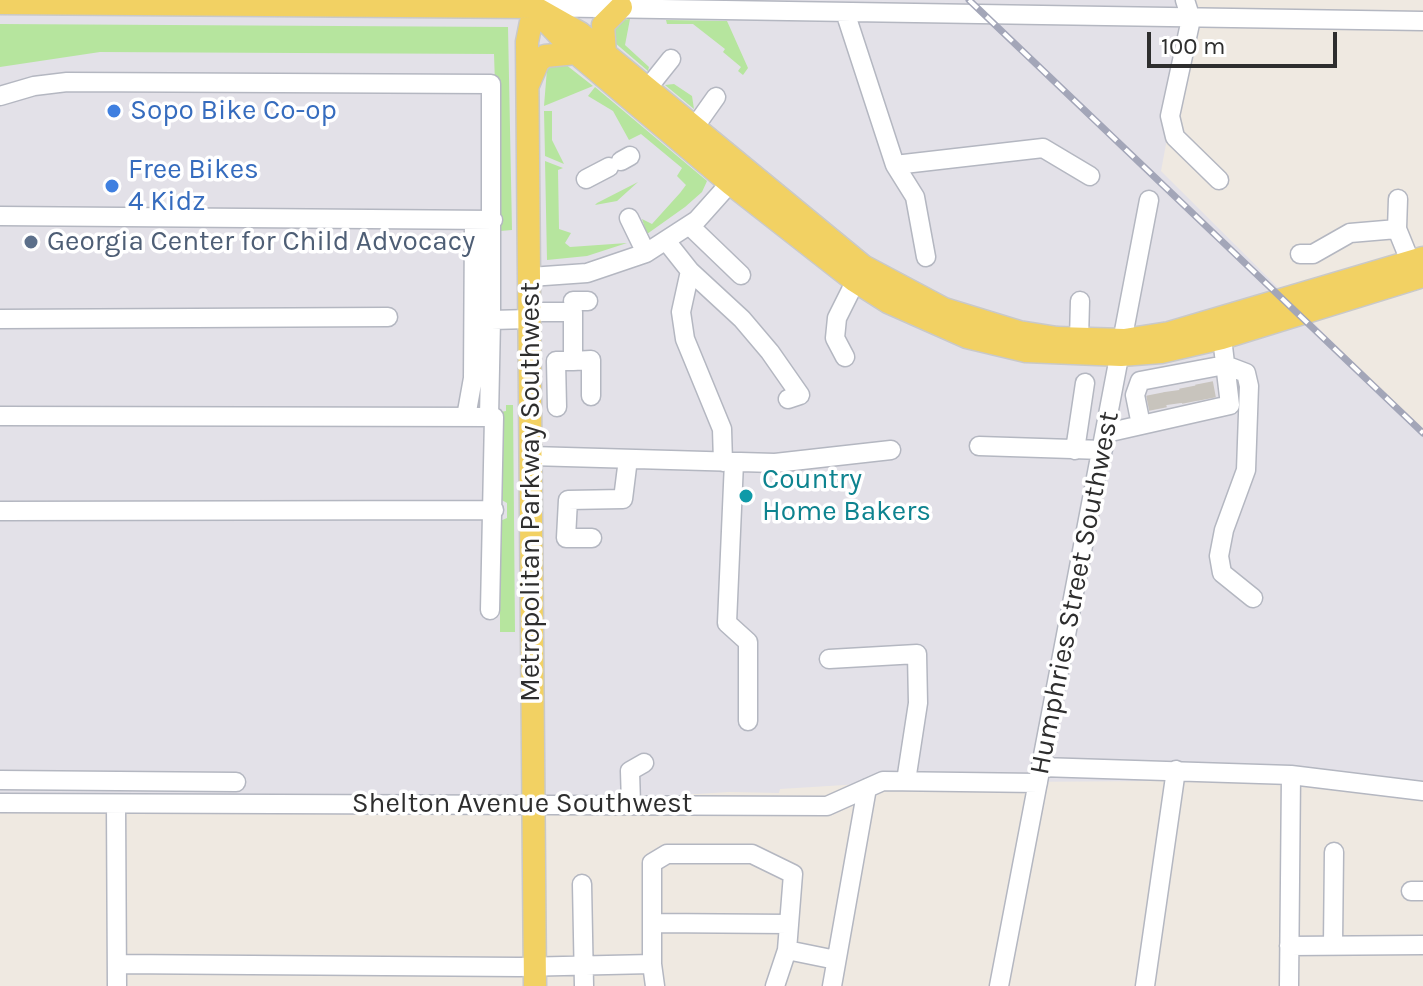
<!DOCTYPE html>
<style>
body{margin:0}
#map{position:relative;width:1423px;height:986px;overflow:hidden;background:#efe9e1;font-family:Karla,sans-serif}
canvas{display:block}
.scale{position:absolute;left:1147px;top:32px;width:190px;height:36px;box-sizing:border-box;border:4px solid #2e2e2e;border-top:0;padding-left:10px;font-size:24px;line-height:28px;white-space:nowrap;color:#2e2e2e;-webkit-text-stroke:6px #fff;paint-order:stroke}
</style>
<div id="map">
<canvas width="1423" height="986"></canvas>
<div class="scale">100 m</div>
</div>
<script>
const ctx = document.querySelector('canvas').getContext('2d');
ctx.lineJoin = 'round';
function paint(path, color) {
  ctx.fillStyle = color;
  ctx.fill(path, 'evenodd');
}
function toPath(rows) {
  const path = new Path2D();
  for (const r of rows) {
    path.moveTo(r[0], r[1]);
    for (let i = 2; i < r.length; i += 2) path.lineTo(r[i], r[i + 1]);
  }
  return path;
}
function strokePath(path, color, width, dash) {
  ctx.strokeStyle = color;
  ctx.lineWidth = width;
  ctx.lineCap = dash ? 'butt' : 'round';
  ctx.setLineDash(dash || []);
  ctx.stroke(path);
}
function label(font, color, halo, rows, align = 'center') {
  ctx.font = font + ' Karla,sans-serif';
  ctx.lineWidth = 7;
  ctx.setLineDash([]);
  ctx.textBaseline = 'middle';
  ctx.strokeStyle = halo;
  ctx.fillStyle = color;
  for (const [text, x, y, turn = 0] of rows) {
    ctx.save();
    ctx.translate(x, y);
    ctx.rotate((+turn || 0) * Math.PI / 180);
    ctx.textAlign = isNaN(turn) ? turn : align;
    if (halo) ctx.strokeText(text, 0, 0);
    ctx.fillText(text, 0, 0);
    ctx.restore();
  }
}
const industrial = toPath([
 [0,0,1183,0,1189,20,1161,171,1423,432,1423,787,1287,780,877,783,780,789,779,793,729,792,537,804,0,805]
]);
const green = toPath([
 [630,19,625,45,649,67,648,71,614,42,614,27,620,20],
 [666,20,727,21,748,68,743,75,738,71,741,67,723,52,725,49,693,24,667,24],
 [0,24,508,27,512,230,500,231,494,54,100,52,0,67],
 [565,64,593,86,544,106,547,69,551,65],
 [674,84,692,96,694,109,665,85],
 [595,87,707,181,702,192,685,207,647,234,642,219,652,224,680,193,686,185,677,176,682,168,641,134,629,140,613,111,588,96],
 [544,111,552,111,552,140,564,164,545,156],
 [545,161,563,168,558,170,559,229,571,233,565,243,570,247,627,243,587,256,547,260],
 [638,182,617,201,595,205,597,203],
 [506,405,513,405,515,632,500,632,500,521,507,518,507,503,500,499,500,412,506,411]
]);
const minorTunnel = toPath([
 [1204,383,1207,399],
 [1188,387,1191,402],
 [1172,391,1174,404],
 [1155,394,1158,409]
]);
const minor = toPath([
 [1185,0,1191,19,1170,116,1175,137,1219,180],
 [534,7,1423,21],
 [845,12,895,165,1043,148,1090,176],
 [647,89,671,59],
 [0,96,34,86,67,82,491,84,491,320],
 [694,128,716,97],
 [621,161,630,156],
 [895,165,915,197,926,257],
 [586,179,609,167],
 [1398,199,1397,229,1410,261],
 [0,216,493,220],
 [629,218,646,253],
 [690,226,741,275],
 [667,242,690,271,681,312,685,339,722,429,723,462],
 [1300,254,1313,254,1350,233,1397,229],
 [690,271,742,319,770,352,800,395,788,399],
 [530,277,587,273,646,253,697,220,739,173],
 [573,301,588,301],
 [530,312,573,312,573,361,591,360,591,396],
 [0,319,388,317],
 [1079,339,1080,301],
 [845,357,835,338,837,318,860,272],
 [557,407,556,361,573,361],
 [0,416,494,417,490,610],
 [466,417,473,378,474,220],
 [489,417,491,320,530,319],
 [1141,425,1135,395,1140,381,1225,365,1246,373,1249,386,1246,470,1224,530,1219,556,1222,573,1253,598],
 [1106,433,1230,405,1222,338],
 [979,446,1103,450],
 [1075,450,1085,383],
 [531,456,775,463,891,450],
 [734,462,727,623,748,642,748,721],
 [0,511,494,510],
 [592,538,566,538,568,500,623,499,628,459],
 [829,659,917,654,918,703,906,781],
 [1041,767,1291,775,1423,791],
 [0,780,236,782],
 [0,803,827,806,883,781,1038,783],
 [116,804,117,986],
 [631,804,630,771,644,763],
 [582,884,584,986],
 [1411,891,1423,891],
 [652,923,789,924],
 [1333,944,1334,852],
 [1289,946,1423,945],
 [117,964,519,967,652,964,652,863,667,854,752,854,793,874,787,950,836,960],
 [652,964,655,986],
 [775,986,787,950],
 [832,986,867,788],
 [999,986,1149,200],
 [1145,986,1176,770],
 [1289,986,1291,775]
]);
const major = toPath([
 [532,0,534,7,527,42,535,986],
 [0,3,534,7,580,33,863,266,944,309,1019,332,1057,338,1124,340,1169,333,1423,258],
 [542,17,576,53,731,184,855,281,888,302,967,337,1026,351,1121,355,1161,352,1222,338,1423,276],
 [605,54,603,25,621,7],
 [528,85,538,62,545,56,576,53]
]);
const rail = toPath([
 [969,0,1423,433]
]);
const markers = [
 [114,111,8,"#3f7fe0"],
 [112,186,8,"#3f7fe0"],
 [31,242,8,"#5c6f8a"],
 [746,496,8,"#0f9aa8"]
];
const shopNames = [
 ["Sopo Bike Co-op",130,111],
 ["Free Bikes",128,170],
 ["4 Kidz",128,202]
];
const serviceNames = [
 ["Georgia Center for Child Advocacy",47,242]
];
const cultureNames = [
 ["Country",762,480],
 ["Home Bakers",762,512]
];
const streetNames = [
 ["Metropolitan Parkway Southwest",531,492,-90],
 ["Humphries Street Southwest",1075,593,-79],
 ["Shelton Avenue Southwest",522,804]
];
paint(industrial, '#e3e1e8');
paint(green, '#b6e59e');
strokePath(minorTunnel, '#c8c4bd', 18, [18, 9]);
strokePath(minor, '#b4b7c1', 21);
strokePath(major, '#c9c9c9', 25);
strokePath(minor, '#fff', 18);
strokePath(major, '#f2d163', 22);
strokePath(rail, '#a3a6b8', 7);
strokePath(rail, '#fff', 4, [12]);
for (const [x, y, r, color] of markers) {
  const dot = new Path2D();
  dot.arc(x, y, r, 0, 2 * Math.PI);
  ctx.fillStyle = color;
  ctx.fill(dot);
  strokePath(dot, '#fff', 3);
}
label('28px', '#366cbe', '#fff', shopNames, 'left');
label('28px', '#4e5e75', '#fff', serviceNames, 'left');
label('28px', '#0d838f', '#fff', cultureNames, 'left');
label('28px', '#2e2e2e', '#fff', streetNames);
</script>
